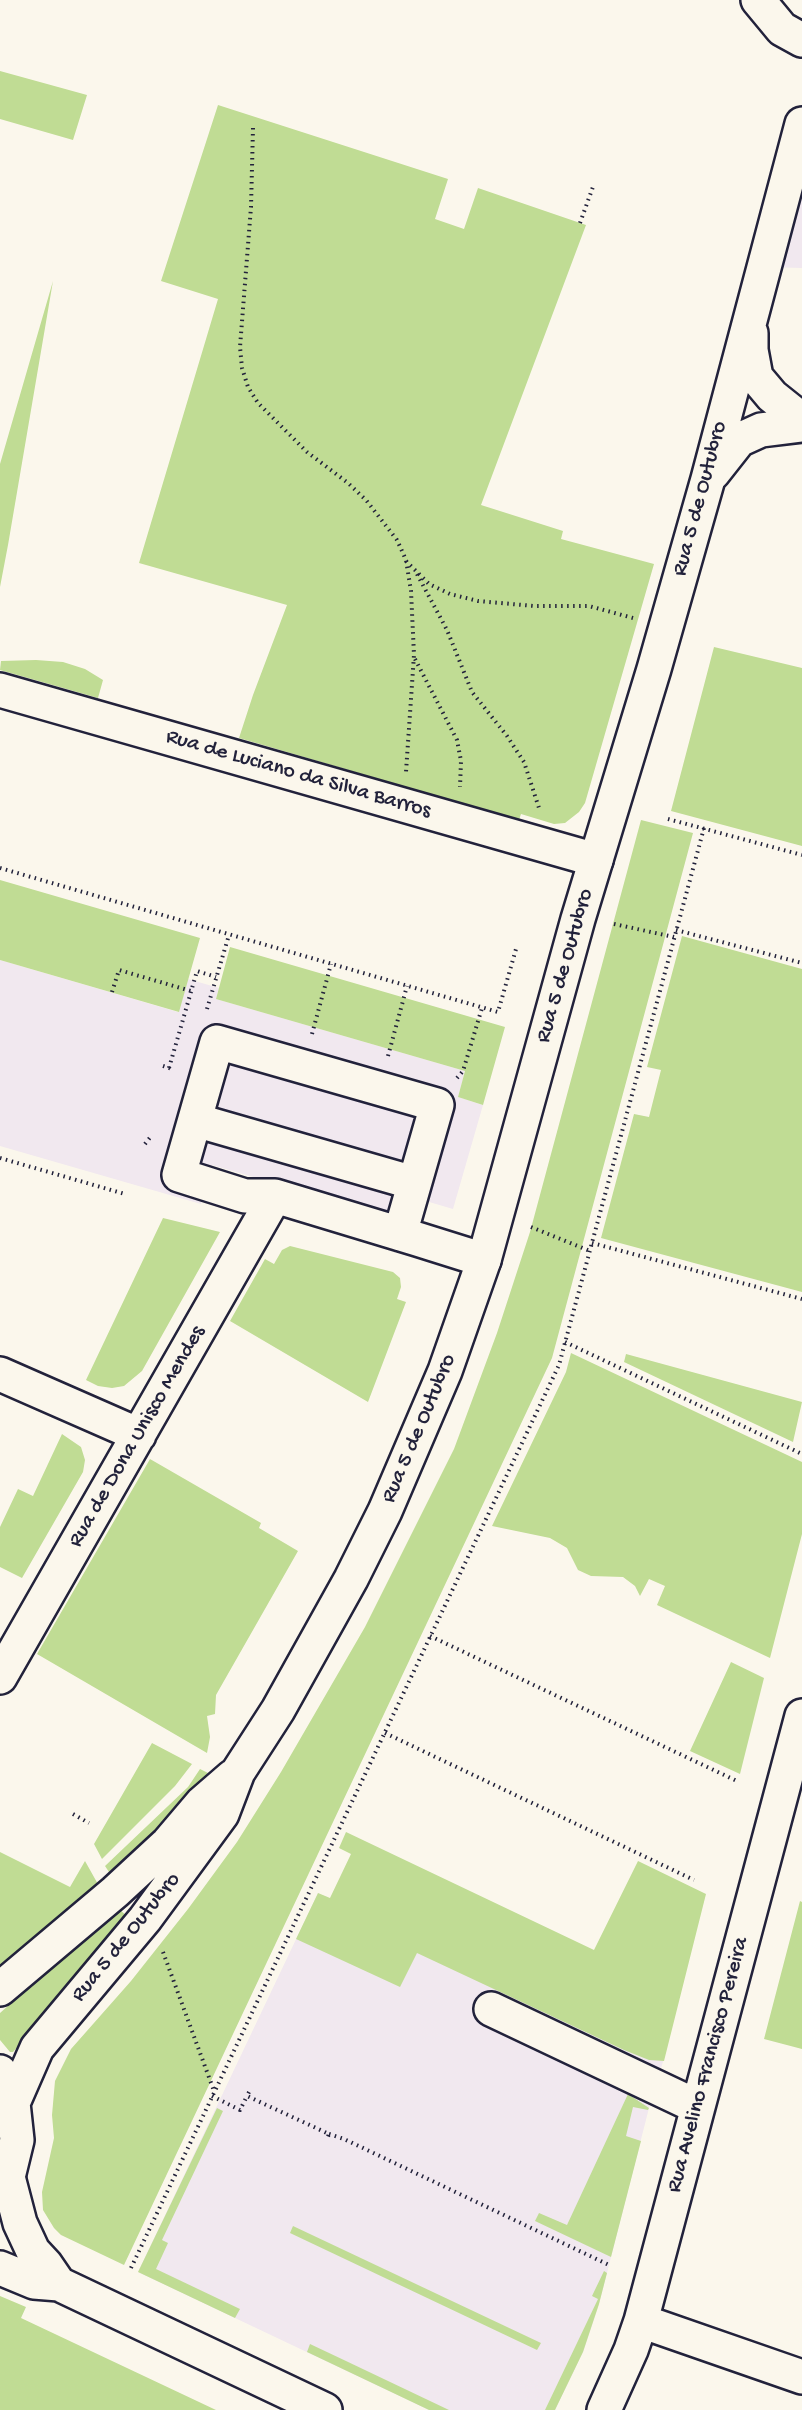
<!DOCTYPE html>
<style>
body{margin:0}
canvas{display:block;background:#fbf7ec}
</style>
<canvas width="802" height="2410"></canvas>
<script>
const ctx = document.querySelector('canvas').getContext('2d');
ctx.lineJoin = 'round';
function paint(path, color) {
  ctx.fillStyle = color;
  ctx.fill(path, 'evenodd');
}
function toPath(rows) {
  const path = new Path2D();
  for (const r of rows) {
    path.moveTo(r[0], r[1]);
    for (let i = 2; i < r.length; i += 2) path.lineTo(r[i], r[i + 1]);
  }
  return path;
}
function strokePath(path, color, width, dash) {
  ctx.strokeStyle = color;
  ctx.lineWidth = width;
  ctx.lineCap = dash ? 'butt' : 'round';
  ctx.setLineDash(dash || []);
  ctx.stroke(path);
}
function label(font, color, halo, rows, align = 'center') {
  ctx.font = font + ' "Gochi Hand",sans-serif';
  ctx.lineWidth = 6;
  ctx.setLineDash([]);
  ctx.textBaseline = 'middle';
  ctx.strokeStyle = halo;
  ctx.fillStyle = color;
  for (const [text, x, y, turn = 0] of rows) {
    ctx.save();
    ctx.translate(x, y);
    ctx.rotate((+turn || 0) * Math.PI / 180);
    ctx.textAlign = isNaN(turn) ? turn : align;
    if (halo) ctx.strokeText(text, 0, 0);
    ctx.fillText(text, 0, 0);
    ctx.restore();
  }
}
const built = toPath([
 [802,134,802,268,766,267],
 [0,960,178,1012,188,979,219,988,216,999,465,1071,458,1097,483,1105,453,1209,419,1199,412,1223,212,1165,201,1204,0,1146],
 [318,1893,665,2055,649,2108,599,2304,583,2352,555,2410,429,2410,138,2272]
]);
const green = toPath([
 [0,71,87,95,73,140,0,119],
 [218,105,448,179,435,219,464,229,478,188,586,225,481,505,563,531,561,539,654,564,585,803,579,812,565,823,554,824,521,814,519,820,239,738,253,695,287,605,139,563,218,299,161,281],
 [53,281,8,545,0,587,0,464],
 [714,647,802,668,802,846,671,811],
 [36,660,63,662,85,669,103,680,98,698,0,670,1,661],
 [641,820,693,833,552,1358,124,2265,61,2235,54,2228,43,2210,42,2192,54,2138,52,2115,55,2081,71,2049,131,1981,188,1909,237,1842,281,1772,365,1627,454,1449,497,1333,530,1232],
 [0,880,200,938,179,1012,0,960],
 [682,936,802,969,802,1292,601,1238,634,1114,649,1117,661,1070,647,1067],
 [230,947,505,1027,483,1105,458,1097,465,1071,216,999],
 [163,1218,220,1232,142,1371,124,1386,112,1388,98,1386,86,1380],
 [290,1246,393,1272,400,1278,401,1287,397,1299,406,1302,368,1402,230,1321,265,1259,274,1264,282,1250],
 [571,1353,802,1462,802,1534,770,1658,657,1605,665,1586,649,1579,640,1596,635,1586,623,1577,591,1576,578,1570,567,1548,550,1538,492,1526,566,1372],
 [626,1354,802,1402,793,1442,624,1362],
 [62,1434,81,1447,85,1460,83,1472,22,1578,0,1567,0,1527,18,1489,33,1496],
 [150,1459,261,1523,259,1528,298,1551,216,1695,215,1714,207,1716,210,1737,207,1753,37,1654],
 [731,1662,764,1678,740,1774,690,1751],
 [152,1743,192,1764,175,1786,102,1859,94,1844],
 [200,1769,208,1773,184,1804,111,1875,105,1866,188,1787],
 [346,1832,594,1950,638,1861,706,1894,664,2061,649,2060,624,2050,417,1953,400,1987,296,1939,318,1893,330,1898,351,1854,339,1848],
 [0,1852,70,1887,85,1861,99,1886,0,1966],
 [800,1901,802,1902,802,2049,764,2039],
 [118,1908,129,1918,13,2052,10,2052,0,2040,0,2013],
 [628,2094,649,2108,648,2110,633,2107,626,2136,641,2141,611,2257,535,2221,539,2213,567,2225],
 [217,2108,223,2111,162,2240,168,2243,156,2269,240,2309,235,2318,138,2272],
 [293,2226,541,2343,537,2350,290,2233],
 [604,2271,607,2273,599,2304,583,2352,555,2410,545,2410,598,2299,592,2296],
 [0,2296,26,2307,21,2318,216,2410,0,2410],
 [310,2344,346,2361,449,2410,429,2410,307,2352]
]);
const path = toPath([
 [253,128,251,207,240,347,242,368,248,387,258,403,307,452,348,483,366,500,397,540,406,560,411,591,414,655,406,772],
 [580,223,594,184],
 [406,561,429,584,450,594,478,601,534,606,589,606,633,618],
 [417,574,447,630,472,692,507,736,524,762,539,808],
 [415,659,457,740,461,761,460,787],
 [668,819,802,855],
 [0,868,498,1012,516,949],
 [614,924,674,937],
 [676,930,802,963],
 [112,992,119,970,191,991],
 [207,1009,229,935],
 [312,1034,331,964],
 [388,1056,407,986],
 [163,1066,172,1069],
 [169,1068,197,971,216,977],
 [457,1078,463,1071,482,1008],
 [145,1144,152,1135],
 [0,1158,125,1194],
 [531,1227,590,1251],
 [592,1243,802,1299],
 [565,1342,802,1454],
 [430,1636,739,1782],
 [385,1733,694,1880],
 [73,1814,89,1823],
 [163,1952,214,2091],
 [249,2092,247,2096,329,2134,327,2139],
 [212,2096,240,2110,247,2096],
 [329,2134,344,2139,609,2265],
 [131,2268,559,1365,704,828]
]);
const minor = toPath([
 [0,690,596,860],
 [195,1120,414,1183],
 [400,1234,437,1105,217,1042,179,1175,245,1196,275,1196,417,1239,484,1260],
 [0,1374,139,1435],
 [0,1677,275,1196],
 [491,2009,698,2107],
 [8,2177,20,2223,33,2251,46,2265,59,2284],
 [0,2268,34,2282,59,2284,325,2410],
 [641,2321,802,2377],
 [604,2410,631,2350,641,2321,802,1716]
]);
const major = toPath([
 [758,0,782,29,802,40],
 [751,333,751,350,756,377,772,396,802,420],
 [713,473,739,440,761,430,802,425],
 [0,1989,115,1892,168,1843,202,1803,232,1777],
 [0,2072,13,2103,17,2140,8,2177,0,2194],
 [13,2103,37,2048,145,1919,222,1814,238,1772,278,1710,351,1579,385,1511,445,1371,484,1260,578,919,654,669,708,479,802,124]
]);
const streetNames = [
 ["Rua 5 de Outubro",701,499,-75],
 ["Rua de Luciano da Silva Barros",298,775,16],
 ["Rua 5 de Outubro",566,966,-74],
 ["Rua 5 de Outubro",420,1429,-67],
 ["Rua de Dona Unisco Mendes",138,1437,-60],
 ["Rua 5 de Outubro",127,1938,-51],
 ["Rua Avelino Francisco Pereira",709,2065,-75]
];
paint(built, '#f1e8ef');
paint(green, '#c0dc94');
strokePath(minor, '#22223b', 38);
strokePath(major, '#22223b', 38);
strokePath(path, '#22223b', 4, [1.5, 4.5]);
strokePath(minor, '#fbf7ec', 33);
strokePath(major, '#fbf7ec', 33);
label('22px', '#22223b', '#fbf7ec', streetNames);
</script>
